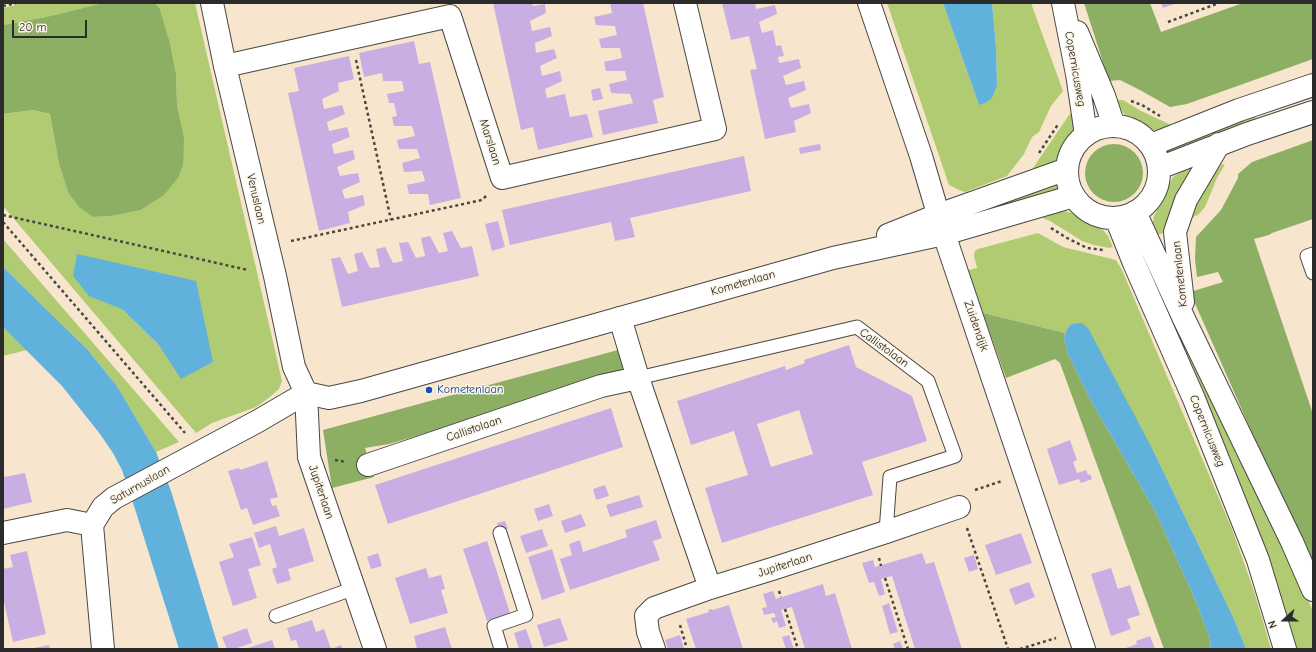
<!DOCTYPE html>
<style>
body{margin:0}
#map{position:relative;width:1316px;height:652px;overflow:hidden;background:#f7e6cd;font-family:"Comic Neue",sans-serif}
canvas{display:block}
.frame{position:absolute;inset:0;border:4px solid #2b2b2b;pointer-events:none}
.north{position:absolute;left:1264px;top:600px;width:40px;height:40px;-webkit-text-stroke:3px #fcf5e5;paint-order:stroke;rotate:249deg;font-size:11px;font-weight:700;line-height:16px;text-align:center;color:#2b2b2b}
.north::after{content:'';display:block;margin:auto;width:14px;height:18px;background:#2b2b2b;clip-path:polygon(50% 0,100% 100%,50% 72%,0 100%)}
.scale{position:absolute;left:12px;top:20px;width:75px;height:18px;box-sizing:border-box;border:2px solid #2b2b2b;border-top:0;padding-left:5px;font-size:12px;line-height:14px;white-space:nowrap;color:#2b2b2b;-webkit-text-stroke:3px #fcf5e5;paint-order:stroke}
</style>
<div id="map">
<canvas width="1316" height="652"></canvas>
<div class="frame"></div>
<div class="north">N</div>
<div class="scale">20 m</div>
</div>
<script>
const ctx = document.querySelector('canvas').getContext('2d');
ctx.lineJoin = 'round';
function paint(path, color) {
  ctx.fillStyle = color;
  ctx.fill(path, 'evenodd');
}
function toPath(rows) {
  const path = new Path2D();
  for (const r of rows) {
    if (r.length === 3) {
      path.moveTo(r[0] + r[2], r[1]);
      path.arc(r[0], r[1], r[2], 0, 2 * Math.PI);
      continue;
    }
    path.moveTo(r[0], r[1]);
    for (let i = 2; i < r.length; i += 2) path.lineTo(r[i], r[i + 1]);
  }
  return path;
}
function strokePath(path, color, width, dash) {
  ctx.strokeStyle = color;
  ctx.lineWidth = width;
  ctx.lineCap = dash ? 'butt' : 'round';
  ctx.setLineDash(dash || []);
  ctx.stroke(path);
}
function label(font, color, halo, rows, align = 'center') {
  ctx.font = font + ' "Comic Neue",sans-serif';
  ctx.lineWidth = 3;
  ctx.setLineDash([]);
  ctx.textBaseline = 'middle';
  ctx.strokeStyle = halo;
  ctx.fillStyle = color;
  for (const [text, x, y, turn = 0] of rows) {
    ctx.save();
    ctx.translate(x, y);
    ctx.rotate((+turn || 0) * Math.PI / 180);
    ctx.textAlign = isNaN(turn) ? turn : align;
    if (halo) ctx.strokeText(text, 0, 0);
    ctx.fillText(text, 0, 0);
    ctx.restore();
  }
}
const green = toPath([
 [24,3,103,3,46,17,3,25,3,8],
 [155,3,195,3,282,381,279,389,270,397,256,407,212,423,196,433,3,206,3,114,33,110,50,114,59,164,68,192,93,217,112,216,141,210,163,196,184,137,177,104,176,74,170,43,160,9],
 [122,309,213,362,181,378,158,344],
 [887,3,943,3,979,105,997,85,996,47,992,3,1031,3,1063,91,1051,106,1039,132,1032,137,1024,154,1007,176,965,192,959,190,949,185],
 [1118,100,1123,100,1141,111,1171,125,1172,127,1161,130,1152,130,1144,127,1129,118,1124,114,1118,103],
 [1074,110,1075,132,1069,140,1058,159,1052,164,1031,171,1069,115],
 [1252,115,1255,117,1257,121,1169,157,1164,146],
 [1197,163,1170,230,1155,236,1152,228,1154,216,1164,197,1169,185,1173,177,1184,170],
 [1222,164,1225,165,1224,166,1217,178,1205,207,1199,214,1192,218,1191,216,1201,193,1213,175],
 [1056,181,1059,194,969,219,966,211],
 [1060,210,1072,213,1080,219,1103,230,1108,236,1113,247,1109,248,1094,245,1082,241,1050,221,1041,217,1040,214],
 [1038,233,1063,247,1116,260,1122,270,1232,529,1254,591,1271,649,1246,649,1234,619,1153,450,1071,324,1065,333,983,313,968,270,977,268,974,256,975,251,978,249],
 [3,239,179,442,156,452,117,386,87,349,3,267],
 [1149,261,1188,355,1292,565,1313,611,1313,649,1293,649,1143,263],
 [3,327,27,350,3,356]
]);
const forest = toPath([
 [103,3,155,3,160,9,170,43,176,74,177,104,184,137,183,165,178,178,163,196,141,210,112,216,93,217,79,207,68,192,59,164,50,114,33,110,3,114,3,25,46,17],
 [1084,3,1150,3,1161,32,1243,3,1313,3,1313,59,1187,104,1170,107,1140,90,1120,80,1109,81],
 [1313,140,1313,219,1272,233,1269,235,1254,239,1313,414,1313,571,1190,292,1223,282,1218,272,1197,277,1195,259,1196,237,1221,210,1238,178,1238,174,1252,162],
 [1114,173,29],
 [983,313,1065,333,1064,338,1068,354,1092,403,1155,511,1195,599,1210,639,1211,649,1164,649,1060,363,1055,359,1006,378],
 [618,350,624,372,529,403,389,444,365,448,374,477,332,488,323,430]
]);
const water = toPath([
 [943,3,992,3,996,47,997,85,992,98,985,103,979,105],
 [77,254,196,281,213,362,181,379,158,344,122,309,89,296,73,276],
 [3,267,87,349,117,386,156,452,171,491,219,649,179,649,135,509,122,470,113,453,100,434,62,386,3,327],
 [1082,323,1088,328,1153,450,1234,619,1246,649,1211,649,1210,639,1195,599,1155,511,1092,403,1068,354,1064,338,1066,331,1071,324]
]);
const building = toPath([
 [493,3,532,3,533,6,545,4,546,13,530,21,532,31,550,27,552,36,535,43,536,53,554,49,557,58,540,66,542,76,560,71,562,81,545,89,547,98,565,94,570,117,587,114,593,137,538,150,533,127,521,130],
 [610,3,643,3,664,97,653,100,658,123,603,135,598,111,633,103,630,94,611,93,609,84,627,80,625,71,606,71,604,62,622,58,620,48,601,48,599,39,617,35,615,26,596,25,594,17,612,13],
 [722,3,755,3,756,9,775,5,777,14,759,22,762,33,773,30,776,46,781,45,784,56,778,57,779,63,799,59,801,68,783,76,786,85,804,81,806,90,788,98,791,108,809,104,811,113,794,121,796,132,765,139,750,70,757,69,749,36,731,40],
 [1161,3,1177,3,1163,8],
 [414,41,419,64,430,62,461,198,430,205,428,194,409,194,407,185,425,181,422,171,404,172,402,163,420,158,417,149,399,149,397,140,415,136,412,126,394,126,392,117,397,116,394,103,389,103,387,94,404,91,402,81,383,81,382,73,364,77,359,53],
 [349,56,354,79,338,83,339,91,322,99,324,109,342,105,345,114,327,122,329,131,347,127,350,137,332,144,334,154,353,150,355,159,337,167,340,176,358,173,360,182,342,190,345,199,363,195,365,205,348,212,350,223,319,231,288,93,299,91,294,68],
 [600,88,603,99,593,101,591,90],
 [820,144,821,150,800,154,799,148],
 [744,156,751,191,630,218,635,237,615,241,611,222,510,245,502,210],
 [498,221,505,247,492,251,485,224],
 [452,231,461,248,472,246,479,276,342,307,331,259,340,257,348,274,358,271,354,254,362,252,370,268,380,267,376,249,385,247,393,263,403,261,399,243,408,242,416,258,425,256,421,238,430,236,439,253,448,251,443,233],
 [849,345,856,367,912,396,927,441,862,462,873,495,722,543,705,488,748,475,734,431,691,445,677,401,785,366,786,370,805,363,804,360],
 [799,410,813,454,771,467,757,424],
 [611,408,623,447,388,524,375,485],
 [1070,440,1077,460,1073,462,1077,473,1086,470,1088,475,1090,474,1092,479,1081,483,1079,479,1059,485,1047,449],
 [267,461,278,497,270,499,272,506,276,505,280,516,253,525,247,508,241,510,228,471,239,468,240,470],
 [25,473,32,502,3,509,3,475,4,477],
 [605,485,609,496,596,500,593,489],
 [639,495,643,507,610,517,606,505],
 [549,504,553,516,538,521,534,509],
 [581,514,586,526,565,533,561,521],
 [656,520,662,538,653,541,660,560,570,590,560,559,572,555,569,544,580,540,583,552,627,537,625,530],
 [505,521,508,529,501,532,497,523],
 [276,526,279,536,304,528,314,561,288,569,291,580,277,584,272,569,277,567,270,544,259,548,254,533],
 [542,529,548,546,526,553,520,536],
 [1021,533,1032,563,996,575,985,545],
 [252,537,261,565,248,569,257,598,233,606,219,562,234,557,229,544],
 [487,541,510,613,487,621,463,549],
 [552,549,565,592,542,600,528,557],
 [27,551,46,634,13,642,3,598,3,569,13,567,10,555],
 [378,553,382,566,371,569,367,557],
 [922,553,926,564,934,562,962,649,915,649,892,576,881,579,885,594,879,596,874,582,869,583,862,563,873,560,875,567],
 [974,555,978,569,969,572,964,558],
 [426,568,429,578,441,575,445,589,441,590,448,613,410,624,395,578],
 [1111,568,1118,589,1130,585,1140,615,1127,619,1131,629,1111,636,1091,574],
 [1029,582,1035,597,1015,605,1009,589],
 [823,584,826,596,835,593,852,649,805,649,792,607,781,610,786,626,779,628,777,621,773,623,771,618,776,617,774,613,764,615,762,608,767,607,763,594,773,591,776,599],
 [889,603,898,632,890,634,882,606],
 [729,605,743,649,696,649,686,619,709,612,708,610,712,609,713,610],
 [560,618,568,640,544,647,537,625],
 [312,620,316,632,324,629,331,649,341,645,343,649,299,649,296,640,291,641,287,628],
 [445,627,452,649,417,649,414,636],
 [247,628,252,643,234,649,227,649,222,637],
 [526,629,533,649,519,649,514,633],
 [680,635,684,649,668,649,665,640],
 [789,635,794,649,786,649,782,637],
 [1150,636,1155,649,1123,649,1137,644,1136,641],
 [272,640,275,649,245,649],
 [900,641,903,649,895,649,893,644],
 [49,645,50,649,34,649,34,648]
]);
const path = toPath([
 [3,6,17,3],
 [1168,22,1219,3],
 [356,60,391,220],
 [1131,101,1142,105,1160,116],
 [1039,153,1059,123],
 [3,215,248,270],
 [3,222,185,433],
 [1051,228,1067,238,1087,248,1103,250],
 [291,241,482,200,487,195],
 [335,460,346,462],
 [975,490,1002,481],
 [967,528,1008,649],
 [879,558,881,566],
 [885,578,908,649],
 [779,591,781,597],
 [785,609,798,649],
 [680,625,687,649],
 [1020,649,1056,638]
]);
const lane = toPath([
 [1313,254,1307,256,1313,273],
 [638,378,857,327,928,381,955,456,890,477,886,532],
 [500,533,526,615,494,626,501,649],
 [276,616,355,588]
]);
const street = toPath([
 [869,3,921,156,944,234,1084,649],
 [225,66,450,16,502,178,715,129,685,3],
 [620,318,638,378,710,588],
 [368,465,601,386,638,378],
 [3,533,67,520,92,525],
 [103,649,92,525,103,507,114,498,258,421,306,393,309,457,375,649],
 [654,649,648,632,646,616,654,608,710,588,772,569,886,532,959,507]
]);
const secondary = toPath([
 [212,3,225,66,275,276,294,367,306,393,329,398,361,391,833,258,944,234,1074,196],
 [1063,3,1077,74,1086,135],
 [1077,32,1104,96,1114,126],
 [1113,172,46],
 [1151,145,1239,110,1313,85],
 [1159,168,1247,134,1313,112],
 [1135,212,1184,319,1292,542,1313,590],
 [1116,218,1134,263,1194,399,1258,560,1285,649],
 [888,235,938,215,1067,169],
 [1183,302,1175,232,1186,200,1219,144]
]);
const markers = [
 [429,390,4,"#1a4fb4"]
];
const streetNames = [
 ["Copernicusweg",1075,69,80],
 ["Marslaan",490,142,72],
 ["Venuslaan",256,199,77],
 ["Kometenlaan",1180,274,-96],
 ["Kometenlaan",743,283,-16],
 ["Zuidendijk",976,326,71],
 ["Callistolaan",884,348,36],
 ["Callistolaan",474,429,-19],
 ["Copernicusweg",1207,431,68],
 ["Saturnuslaan",140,485,-30],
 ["Jupiterlaan",321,492,71],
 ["Jupiterlaan",785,565,-18]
];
const transitNames = [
 ["Kometenlaan",437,390]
];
paint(green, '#b0cb71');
paint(forest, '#8caf63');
paint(water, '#60b1db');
paint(building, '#c9aee4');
strokePath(lane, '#4a4743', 15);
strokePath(street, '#4a4743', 24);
strokePath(secondary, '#4a4743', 24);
strokePath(path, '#4a4743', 2.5, [3, 3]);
strokePath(lane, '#fff', 13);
strokePath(street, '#fff', 22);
strokePath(secondary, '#fff', 22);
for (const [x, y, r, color] of markers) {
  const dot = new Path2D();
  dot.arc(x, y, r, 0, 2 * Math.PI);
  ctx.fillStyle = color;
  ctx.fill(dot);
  strokePath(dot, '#fcf5e5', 1.5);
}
label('12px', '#2b2b2b', '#fcf5e5', streetNames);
label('12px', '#164399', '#fcf5e5', transitNames, 'left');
</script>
